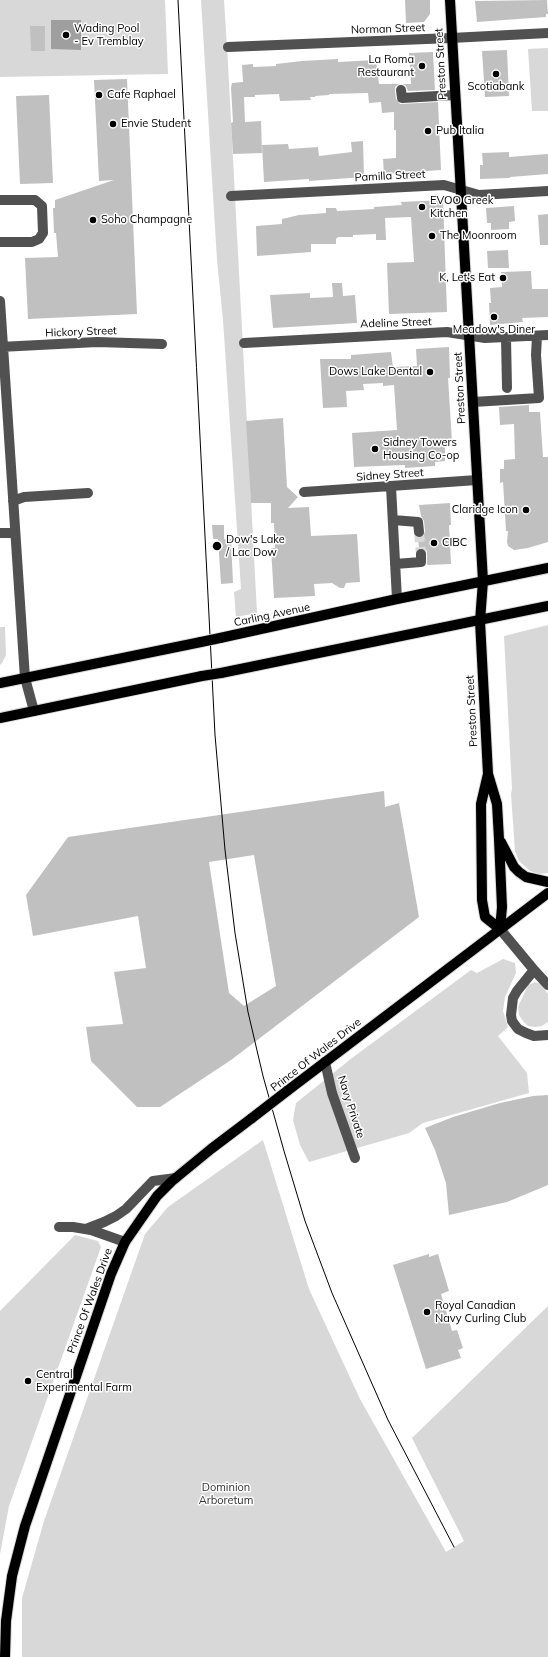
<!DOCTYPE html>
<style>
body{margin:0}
canvas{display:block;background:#fff}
</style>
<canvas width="548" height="1657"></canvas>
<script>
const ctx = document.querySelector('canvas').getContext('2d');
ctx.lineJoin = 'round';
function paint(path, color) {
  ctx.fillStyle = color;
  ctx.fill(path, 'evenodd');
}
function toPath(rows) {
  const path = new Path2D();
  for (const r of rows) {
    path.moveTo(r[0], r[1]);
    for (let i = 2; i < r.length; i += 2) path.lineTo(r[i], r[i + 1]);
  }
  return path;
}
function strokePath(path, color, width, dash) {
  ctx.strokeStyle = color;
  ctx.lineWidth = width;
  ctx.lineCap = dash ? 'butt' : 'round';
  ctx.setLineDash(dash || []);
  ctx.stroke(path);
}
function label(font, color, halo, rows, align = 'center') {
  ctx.font = font + ' Mulish,sans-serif';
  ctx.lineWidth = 3;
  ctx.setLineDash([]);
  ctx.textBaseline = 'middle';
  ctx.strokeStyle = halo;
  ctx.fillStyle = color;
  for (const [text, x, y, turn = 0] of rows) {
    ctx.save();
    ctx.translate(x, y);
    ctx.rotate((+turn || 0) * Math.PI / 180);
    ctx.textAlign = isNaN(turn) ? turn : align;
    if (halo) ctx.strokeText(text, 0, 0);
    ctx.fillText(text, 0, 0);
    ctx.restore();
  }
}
const green = toPath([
 [0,0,165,0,168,74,0,77],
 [201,0,224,0,228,64,257,613,236,617,234,592,241,589,223,320,217,260],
 [548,48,548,111,532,111,528,49],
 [548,625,548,873,539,874,530,871,519,861,515,851,511,794,512,789,504,636],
 [0,627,5,627,6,655,2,663,0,665],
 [503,959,515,963,516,973,505,997,503,1011,508,1027,498,1036,527,1073,529,1093,423,1123,409,1133,309,1162,300,1145,293,1120,296,1103,352,1058,471,970,477,973],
 [535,982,541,984,548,994,548,1022,542,1026,535,1027,528,1026,523,1021,519,1015,518,1007,528,985],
 [263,1140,309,1289,360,1399,446,1552,464,1541,412,1438,548,1306,548,1657,22,1657,22,1598,44,1521,145,1234,168,1207],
 [75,1235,98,1241,101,1247,9,1506,0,1554,0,1311]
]);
const water = toPath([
 [51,20,81,20,81,50,51,49]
]);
const building = toPath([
 [405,0,430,0,430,14,424,22,406,23],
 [547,0,548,14,546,14,546,17,477,22,475,1],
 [30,26,45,26,45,51,31,51],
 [507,50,509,96,485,97,482,51],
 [433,52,435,90,408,91,406,86,403,84,411,84,409,53],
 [338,59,338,62,376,60,379,84,399,84,395,87,395,91,396,99,400,104,438,102,441,170,384,174,383,159,396,158,396,130,394,130,394,112,382,113,381,102,369,103,368,93,329,94,329,95,315,96,315,97,310,97,311,100,280,101,279,94,255,95,255,97,244,97,245,122,261,121,262,153,233,154,231,123,233,122,231,88,232,83,243,82,242,65,253,64,253,67,276,66,276,64,302,61],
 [127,79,137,314,28,319,25,258,58,257,56,233,54,233,53,208,55,208,55,200,114,180,99,181,94,80],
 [49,95,53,183,20,184,16,96],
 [363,141,364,177,309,181,309,179,264,182,262,145,288,144,289,149,318,147,319,156,352,152,351,142],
 [509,152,509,157,548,154,548,174,510,177,510,178,480,179,480,165,483,165,482,153],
 [443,200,447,312,389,314,387,263,414,262,411,217,385,218,386,240,376,240,376,234,353,235,353,237,338,237,336,239,336,244,311,244,311,252,257,256,256,226,282,224,282,219,299,215,326,213,326,208,336,208,337,211,374,209,374,207,402,205,401,202],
 [514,206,515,221,509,222,509,229,491,230,491,223,487,223,486,208],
 [548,214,548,245,540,245,538,215],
 [508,250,509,268,488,268,487,251],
 [531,271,532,289,548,289,548,317,522,318,523,322,490,325,489,303,491,303,490,288,502,287,501,272],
 [332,283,342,283,343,296,355,295,357,323,273,328,270,295,310,293,310,298,333,297],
 [449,347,450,378,448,378,452,442,445,443,445,461,435,462,435,466,405,468,405,465,354,467,352,433,397,430,394,385,383,386,383,383,363,384,364,390,346,391,347,407,323,408,320,359,351,359,351,355,391,352,393,367,417,366,416,349],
 [529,405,529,412,540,412,543,457,548,457,548,542,528,548,514,550,508,546,507,542,508,531,506,531,503,482,500,483,500,469,504,469,504,460,515,459,514,424,500,425,499,407],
 [283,418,287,487,298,497,288,508,309,507,311,536,357,534,360,582,346,583,344,588,340,588,332,583,314,584,315,596,274,598,271,548,275,548,274,523,271,523,271,503,251,503,246,421],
 [450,503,451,525,449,525,451,564,427,565,427,551,424,548,419,548,418,538,423,537,425,531,424,521,421,516,419,505],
 [212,525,224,525,224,539,213,539],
 [218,539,231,539,233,583,221,584],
 [384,791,385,807,399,803,419,917,231,1060,160,1107,137,1107,91,1061,86,1027,123,1024,114,972,146,968,138,916,33,936,26,895,68,837],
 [254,855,276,986,244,1006,229,993,209,862],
 [548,1095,548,1185,507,1202,449,1215,446,1183,435,1150,425,1128,453,1117,500,1103,533,1096],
 [429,1254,429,1257,438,1254,449,1291,441,1294,452,1331,457,1330,463,1348,458,1350,461,1358,426,1369,393,1265]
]);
const minorTunnel = toPath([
 [419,532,421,554]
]);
const minor = toPath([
 [228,47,451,38,548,33],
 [401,90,402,98,455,95],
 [231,196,444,185,479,195,548,191],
 [0,200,35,200,42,206,43,233,39,239,32,242,0,242],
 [0,301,25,678,34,711],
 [506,338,507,388],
 [244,343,447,332,485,338,548,335],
 [0,347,97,342,162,344],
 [473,402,539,398,536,355,537,336],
 [391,487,397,599],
 [304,492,477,480],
 [13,501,24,497,88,493],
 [393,520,418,522,419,532],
 [0,533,15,533],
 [395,564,421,562,421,554],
 [500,929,534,970],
 [548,985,534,970,517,991,513,998,511,1015,512,1021,518,1029,526,1033,534,1036,548,1035],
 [325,1062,332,1093,355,1158],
 [59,1227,73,1227,91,1230,125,1242],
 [86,1229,104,1222,116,1216,126,1209,153,1181,176,1178]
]);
const major = toPath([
 [450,0,483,581,480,621,488,774,497,804,499,839,502,907,500,929],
 [220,638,397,599,548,568],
 [221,673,548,606],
 [0,683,201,642],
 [0,718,202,676],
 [488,774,481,804,482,900,485,917,500,929],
 [501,842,514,867,519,872,526,877,548,882],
 [287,1091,548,893],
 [5,1657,6,1621,12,1576,25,1526,111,1274,125,1242,157,1196,172,1181,211,1149,252,1118]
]);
const tram = toPath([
 [178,0,215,735,225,850,235,933,248,1012,263,1076,284,1151,305,1221,332,1293,388,1420,454,1547]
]);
const majorBridge = toPath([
 [201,642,220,638],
 [202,676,221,673],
 [252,1118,287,1091]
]);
const markers = [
 [66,35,4,"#000"],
 [422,66,4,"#000"],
 [496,74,4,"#000"],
 [99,95,4,"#000"],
 [113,124,4,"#000"],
 [428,131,4,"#000"],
 [422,207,4,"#000"],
 [93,220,4,"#000"],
 [432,236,4,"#000"],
 [503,278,4,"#000"],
 [494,317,4,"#000"],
 [430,372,4,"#000"],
 [375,449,4,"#000"],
 [526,510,4,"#000"],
 [434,543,4,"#000"],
 [217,546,5,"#000"],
 [427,1312,4,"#000"],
 [28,1381,4,"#000"]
];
const poiNames = [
 ["Wading Pool",74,29],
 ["- Ev Tremblay",74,42],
 ["La Roma",414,60,"right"],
 ["Restaurant",414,73,"right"],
 ["Scotiabank",496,87,"center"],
 ["Cafe Raphael",107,95],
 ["Envie Student",121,124],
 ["Pub Italia",436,131],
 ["EVOO Greek",430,201],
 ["Kitchen",430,214],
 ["Soho Champagne",101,220],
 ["The Moonroom",440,236],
 ["K, Let's Eat",495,278,"right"],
 ["Meadow's Diner",494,330,"center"],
 ["Dows Lake Dental",422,372,"right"],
 ["Sidney Towers",383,443],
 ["Housing Co-op",383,456],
 ["Claridge Icon",518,510,"right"],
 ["Dow's Lake",226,540],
 ["/ Lac Dow",226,553],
 ["CIBC",442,543],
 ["Royal Canadian",435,1306],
 ["Navy Curling Club",435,1319],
 ["Central",36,1375],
 ["Experimental Farm",36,1388]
];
const streetNames = [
 ["Norman Street",388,29,-2],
 ["Preston Street",441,64,-93],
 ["Pamilla Street",390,176,-3],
 ["Adeline Street",396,323,-2],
 ["Hickory Street",81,332,-2],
 ["Preston Street",460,388,-93],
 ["Sidney Street",390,475,-4],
 ["Carling Avenue",272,615,-12],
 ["Preston Street",472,711,-93],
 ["Prince Of Wales Drive",316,1055,-38],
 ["Navy Private",351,1107,72],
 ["Prince Of Wales Drive",90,1301,-70]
];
const parkNames = [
 ["Dominion",226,1488],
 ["Arboretum",226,1501]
];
paint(green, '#d8d8d8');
paint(water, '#9f9f9f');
paint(building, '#c0c0c0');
strokePath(minorTunnel, '#d9d9d9', 10, [10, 5]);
strokePath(major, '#dbdbdb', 12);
strokePath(minor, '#515151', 10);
strokePath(major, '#000', 10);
strokePath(tram, '#000', 1);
strokePath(majorBridge, '#dbdbdb', 12, []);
strokePath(majorBridge, '#000', 10);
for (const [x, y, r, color] of markers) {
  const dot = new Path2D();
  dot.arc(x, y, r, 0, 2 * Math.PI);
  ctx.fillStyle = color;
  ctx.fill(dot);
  strokePath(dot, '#fff', 1.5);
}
label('11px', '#000', '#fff', poiNames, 'left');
label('11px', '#000', '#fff', streetNames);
label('11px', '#2f2f2f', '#fff', parkNames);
</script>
